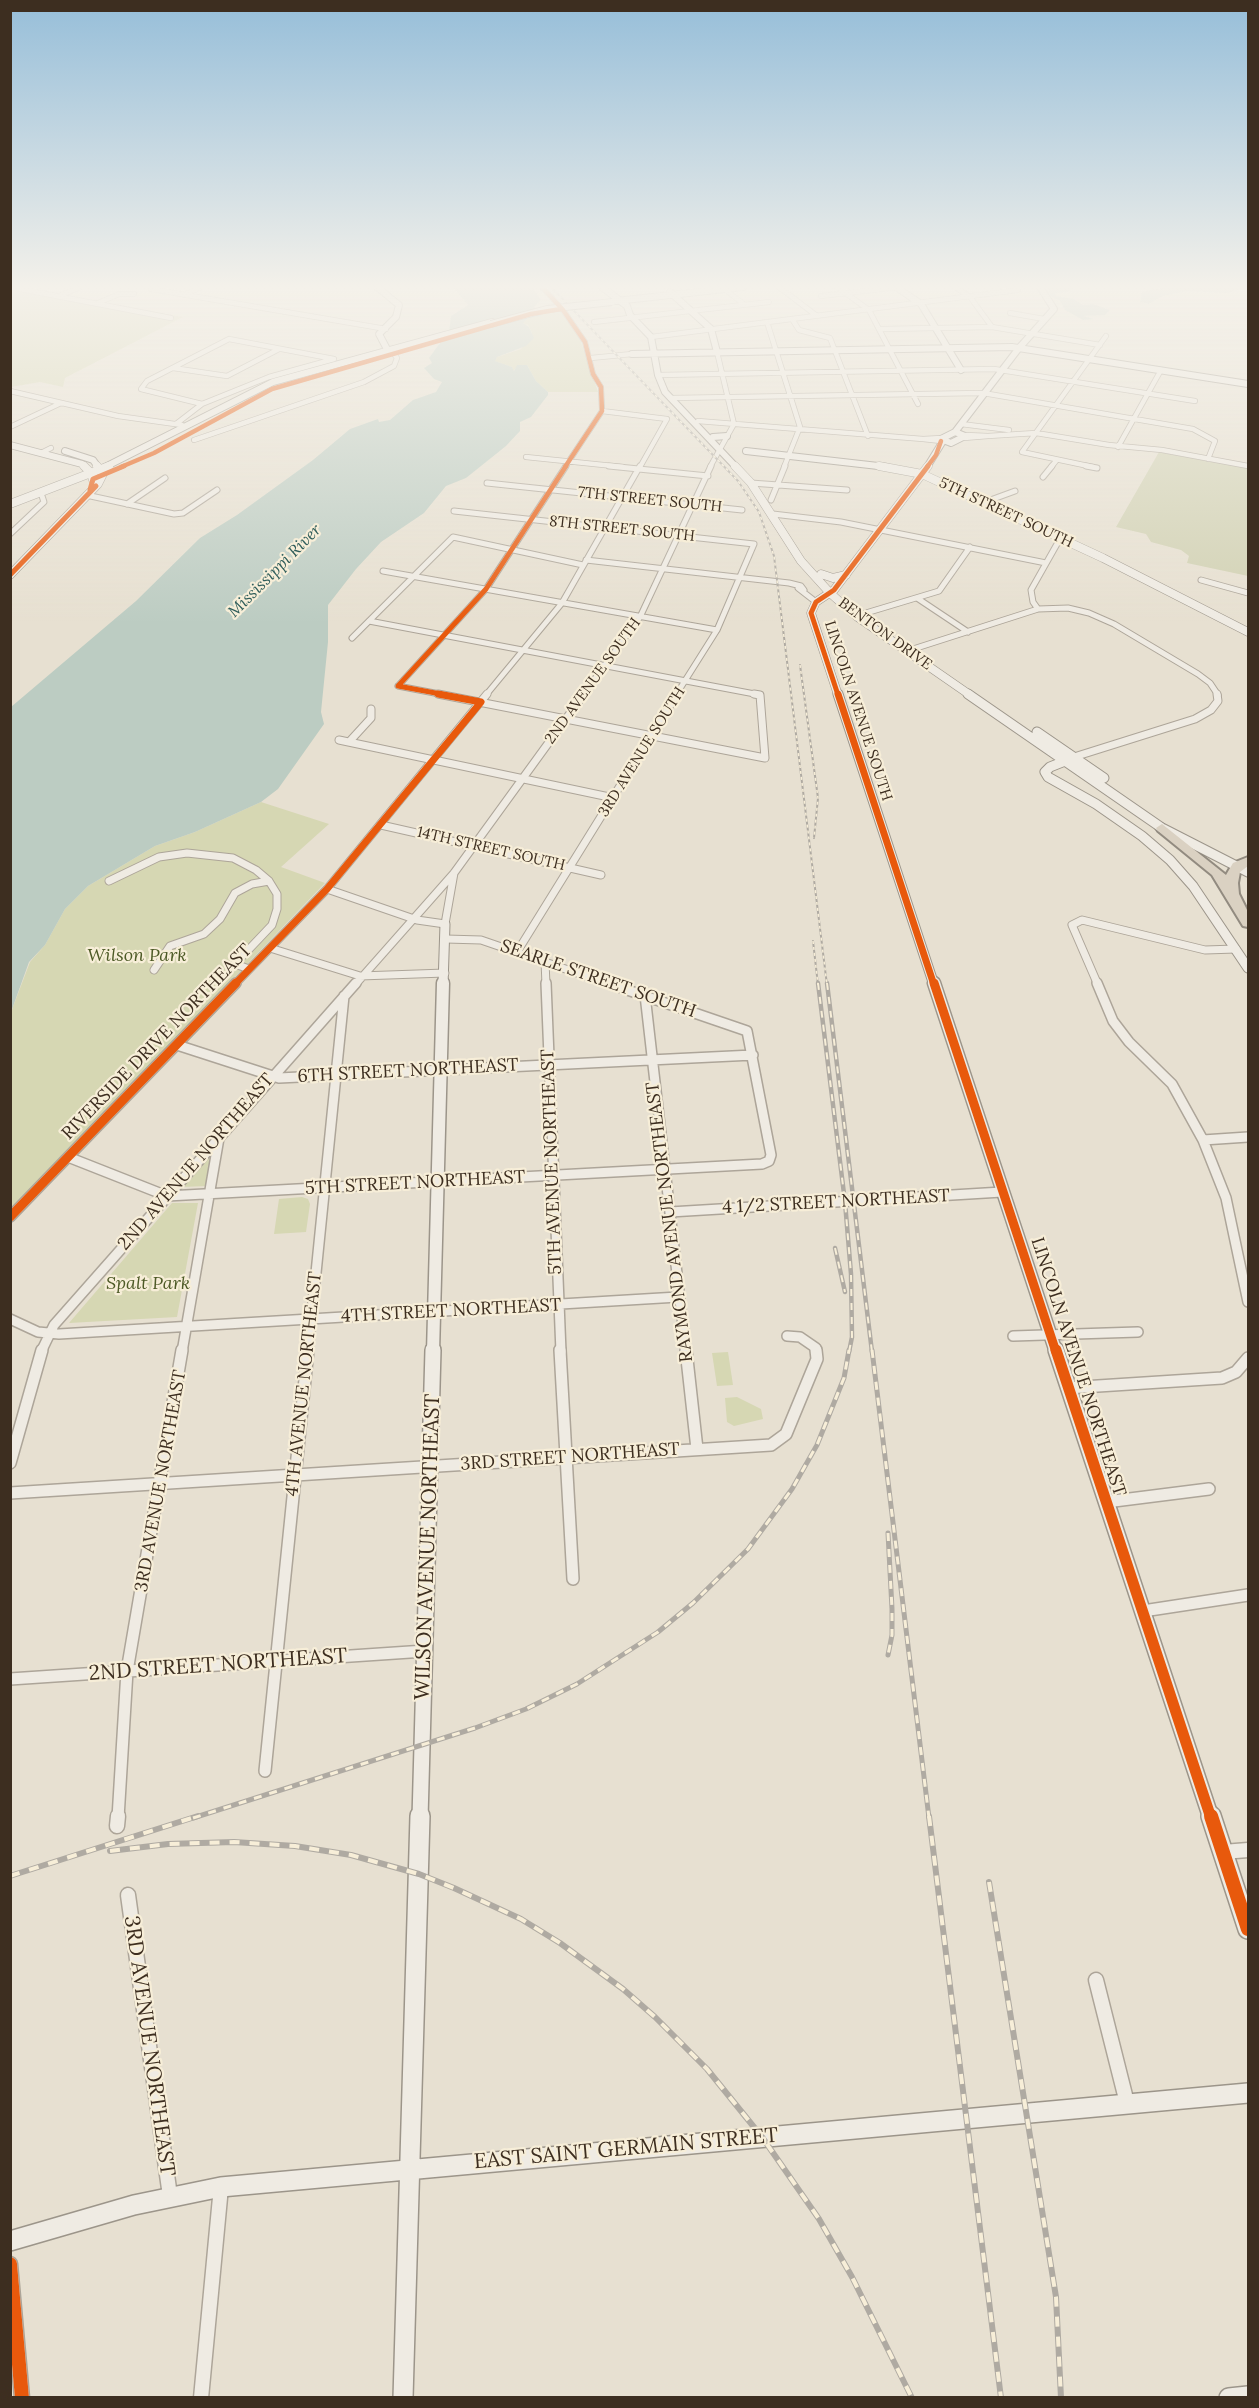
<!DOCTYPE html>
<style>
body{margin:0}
#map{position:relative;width:1259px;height:2408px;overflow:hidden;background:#e7e0d1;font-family:Lora,serif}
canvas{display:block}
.frame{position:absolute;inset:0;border:12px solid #3d2e20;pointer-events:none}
</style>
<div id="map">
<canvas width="1259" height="2408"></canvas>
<div class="frame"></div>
</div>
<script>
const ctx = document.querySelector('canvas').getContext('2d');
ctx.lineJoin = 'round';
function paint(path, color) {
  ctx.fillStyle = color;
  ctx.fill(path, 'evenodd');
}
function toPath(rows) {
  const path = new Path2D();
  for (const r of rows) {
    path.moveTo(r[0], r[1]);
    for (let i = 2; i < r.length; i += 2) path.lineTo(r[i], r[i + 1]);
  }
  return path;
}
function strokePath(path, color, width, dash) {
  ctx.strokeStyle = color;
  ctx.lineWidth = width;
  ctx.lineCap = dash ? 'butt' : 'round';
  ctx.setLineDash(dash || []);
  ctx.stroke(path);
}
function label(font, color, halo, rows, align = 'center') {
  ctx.font = font + ' Lora,serif';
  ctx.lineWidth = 4.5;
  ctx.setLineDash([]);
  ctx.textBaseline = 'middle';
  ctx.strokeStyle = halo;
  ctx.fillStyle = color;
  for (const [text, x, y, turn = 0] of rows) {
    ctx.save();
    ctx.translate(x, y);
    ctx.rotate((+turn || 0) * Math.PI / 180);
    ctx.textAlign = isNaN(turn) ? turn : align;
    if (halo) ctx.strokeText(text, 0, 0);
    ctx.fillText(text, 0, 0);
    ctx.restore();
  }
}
const green = toPath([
 [11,287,18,287,183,317,65,378,63,387,40,382,11,387],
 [560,310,580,339,598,392,548,392,536,381,527,365,517,367,513,371,512,367,494,361,497,357,521,349,532,333,528,325,522,323,528,318,536,314],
 [261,802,329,824,281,867,325,883,11,1211,11,1012,30,962,45,945,65,909,88,886,155,846,195,832],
 [212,1151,207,1186,181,1187],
 [302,1197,308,1199,310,1204,306,1232,274,1234,279,1199],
 [172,1203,198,1203,177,1317,69,1323],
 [728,1352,733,1385,717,1386,712,1353],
 [737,1397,761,1409,763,1419,734,1426,727,1422,725,1398]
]);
const cemetery = toPath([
 [1159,452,1248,468,1248,576,1187,563,1189,556,1181,550,1151,542,1146,534,1116,527]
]);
const water = toPath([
 [453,287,532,287,541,300,534,307,541,316,528,318,523,323,529,327,534,338,526,346,497,357,495,361,512,367,514,371,517,365,527,365,536,381,548,392,548,395,531,417,520,422,520,431,506,446,466,478,446,486,424,513,381,542,356,569,328,605,328,642,321,712,324,724,278,789,261,802,195,832,155,846,88,886,65,909,45,945,29,962,11,1012,11,707,136,601,200,538,237,515,313,460,350,429,378,419,379,422,390,420,413,400,436,392,442,382,434,379,424,368,432,363,429,358,440,343,439,338,433,335,449,332,451,316,468,305],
 [1053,287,1074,288,1068,292,1055,293,1056,296,1074,299,1083,305,1093,304,1110,310,1105,315,1084,316,1093,319,1083,320,1065,310,1060,301,1050,296,1048,288],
 [1168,287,1247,287,1227,293,1185,291,1163,296,1149,304,1140,302,1142,292]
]);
const streetFar5 = toPath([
 [10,287,171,318],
 [542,287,563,310,585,342,593,374,601,387,602,411,565,467],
 [722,287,745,305],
 [779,287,817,316],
 [837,287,869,310,918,404],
 [955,287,970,297,992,327],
 [151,289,386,329],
 [61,295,81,287],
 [184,295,201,287],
 [821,296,898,287],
 [98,303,119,294,134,294],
 [1010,313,1044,319],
 [792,319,799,330,830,338,868,436],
 [594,322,769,302],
 [767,322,800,427,784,467],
 [881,329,992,327,1100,345],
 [651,337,1018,290],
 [229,339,334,359,269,377,202,404,141,389,147,381,229,339],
 [591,358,632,354],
 [173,368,227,376,279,349],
 [658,375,994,369,1195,401],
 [10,391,118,416,182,425],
 [670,398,983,393,1193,429,1215,441,1208,459],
 [602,411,667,419,640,467],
 [698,421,923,439],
 [176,424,202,404],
 [961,424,1009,430],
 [10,427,61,403],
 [988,436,1036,433,1109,445,1162,450,1248,466],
 [964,438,988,436,966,435],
 [194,440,364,382,394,366,397,358,393,353],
 [941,441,923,439,942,438],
 [1118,447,1161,370],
 [41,453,51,448],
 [526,457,623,467],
 [710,467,734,424,717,352],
 [1051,467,1056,461],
 [1093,467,1022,452,1106,336]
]);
const streetFar4 = toPath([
 [609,466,708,476],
 [1086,466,1097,468],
 [1043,477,1052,466],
 [487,483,742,510],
 [751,483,847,490],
 [86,495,174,514,183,513,217,490],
 [771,500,785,466],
 [985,502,1015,491],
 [127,504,165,478],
 [454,511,754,544,717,630,676,695],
 [773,514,841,522,1046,563],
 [10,534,44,502,42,496],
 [586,560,789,583,801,586,804,590,802,591],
 [383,571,717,630],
 [1201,580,1248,593],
 [798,588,816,602],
 [917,598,968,632],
 [1038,609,1033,602,1031,590,1057,544,1063,539],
 [856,616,939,591,970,547],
 [369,621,760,695],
 [352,638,453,537,583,565],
 [907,651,1038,609,1068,608,1089,613,1114,624,1198,674,1210,683,1218,695],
 [398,686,445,695],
 [398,686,486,589,566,466],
 [486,695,562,603,640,466],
 [583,695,640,617,711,466]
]);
const streetFar3 = toPath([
 [438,694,765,758,760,695,754,694],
 [339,740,614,798],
 [349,742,371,718,371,709],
 [1074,757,1195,719,1211,710,1218,701,1217,694],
 [381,825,601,875],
 [109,881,159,857,187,853,233,858,256,870,269,881,277,894,277,909,272,925,235,964,249,969],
 [327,889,417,920,445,924,454,873],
 [446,939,481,940,612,985],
 [270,948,360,976,445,973],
 [517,952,677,694],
 [545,961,546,985],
 [154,970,170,946,204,934,220,919,235,893,252,884,269,881],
 [234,985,327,889,487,694],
 [355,985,454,873,584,694],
 [1098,985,1072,925,1082,920,1205,950,1236,949]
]);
const streetFar2 = toPath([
 [546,983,561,1352],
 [1097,983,1113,1021,1129,1042,1172,1084,1203,1140,1226,1198,1248,1302],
 [645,995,686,1352],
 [177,1045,279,1078,753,1055],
 [1203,1140,1248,1137],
 [68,1157,167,1196,762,1164,769,1161,771,1155,747,1031,607,983],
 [670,1212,1002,1192],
 [10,1217,236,983],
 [10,1319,38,1332,59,1334,678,1297],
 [787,1336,800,1337,816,1348,816,1352],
 [1013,1336,1138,1332],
 [41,1352,54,1325,356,983],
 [182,1352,219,1138],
 [308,1352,344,996]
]);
const streetFar1 = toPath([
 [560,1350,573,1579],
 [686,1350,697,1449],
 [1067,1388,1222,1378,1236,1372,1248,1358],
 [10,1463,42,1350],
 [10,1493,771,1445,786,1434,817,1359,816,1350],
 [1106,1502,1209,1489],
 [1143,1611,1248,1595],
 [10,1679,425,1651],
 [265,1771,308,1350],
 [118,1818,127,1671,182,1350]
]);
const street = toPath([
 [117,1826,118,1816],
 [1223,1852,1248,1850],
 [128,1895,170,2196],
 [1096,1980,1127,2103],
 [10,2264,22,2398],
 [201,2398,221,2187]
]);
const secondaryFar5 = toPath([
 [377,287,399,305,396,317,379,334,388,351],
 [602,287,627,306,630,315,651,337,658,375,665,392,736,467],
 [896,287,921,304,961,370],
 [670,292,711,329,717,352],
 [616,301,743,287],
 [632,354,1012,347,1248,384],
 [955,432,1019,348,1054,309,1040,287],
 [955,432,965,436,951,443,941,439,955,432],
 [713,437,727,436],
 [10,445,82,464,85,467],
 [65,451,93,460,98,467],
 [746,451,887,467],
 [105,467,273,382,492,322],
 [927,467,943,441]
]);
const secondaryFar4 = toPath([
 [84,466,91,473,93,480],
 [97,466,103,474],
 [735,466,751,483,801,561,830,593,856,616,970,695],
 [879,466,922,474,1103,558,1248,632],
 [10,504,109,466],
 [821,574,833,578,846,575],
 [10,575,98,484,103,474],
 [838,695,811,613,816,602,834,590,928,466]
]);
const secondaryFar3 = toPath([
 [838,694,934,985],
 [968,694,1162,828,1248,872],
 [1037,732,1104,778],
 [1070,759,1050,767,1045,772,1048,777,1096,804,1142,836,1170,860,1193,886,1248,968],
 [443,985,445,924]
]);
const secondaryFar2 = toPath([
 [934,983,1056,1352],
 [433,1352,443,983]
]);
const secondaryFar1 = toPath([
 [1056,1350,1211,1818],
 [420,1818,433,1350]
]);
const secondary = toPath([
 [1211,1816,1248,1929],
 [10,2241,134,2205,221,2187,1248,2093],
 [403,2398,420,1816],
 [1229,2398,1248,2396]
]);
const highway = toPath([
 [1162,824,1226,875,1233,863,1248,857,1248,866,1240,872,1238,883,1239,894,1248,912,1248,927,1243,926,1212,875,1158,831,1156,828,1162,824]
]);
const railFar3 = toPath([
 [551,287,738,481,759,512,774,556,827,985],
 [800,665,818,798,814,838],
 [813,941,818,985]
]);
const railFar2 = toPath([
 [818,983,845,1202,851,1274,852,1337,849,1352],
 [827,983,872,1352],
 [835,1248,845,1292]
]);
const railFar1 = toPath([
 [872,1350,929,1818],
 [888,1533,892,1609,892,1635,888,1655],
 [193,1818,475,1728,526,1709,577,1684,658,1632,693,1603,748,1549,792,1489,817,1445,844,1378,849,1350]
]);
const rail = toPath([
 [929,1816,1001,2398],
 [110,1851,168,1844,234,1842,295,1846,351,1855,419,1874,454,1888,521,1919,560,1943,623,1989,655,2017,707,2069,762,2137,819,2219,852,2277,912,2398],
 [10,1876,198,1816],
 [989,1882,1056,2297,1061,2398]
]);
const secondaryBridge = toPath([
 [491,324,547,309,612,302]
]);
const cyclewayFar5 = toPath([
 [542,287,563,310,585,342,593,374,601,387,602,411,565,467],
 [121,467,154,453,272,389,531,314,561,309],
 [927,467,936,455,941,441]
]);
const cyclewayFar4 = toPath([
 [90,490,93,479,124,466],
 [10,575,96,486],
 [398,686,486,589,566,466],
 [398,686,446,695],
 [838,695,811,613,816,602,834,590,928,466]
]);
const cyclewayFar3 = toPath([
 [838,694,934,985],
 [234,985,327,889,481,702,438,694]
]);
const cyclewayFar2 = toPath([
 [934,983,1056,1352],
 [10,1217,236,983]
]);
const cyclewayFar1 = toPath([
 [1056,1350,1211,1818]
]);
const cycleway = toPath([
 [1211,1816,1248,1929],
 [10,2264,22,2398]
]);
const farStreetnames = [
 ["7TH STREET SOUTH",650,500,6],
 ["5TH STREET SOUTH",1006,513,25],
 ["8TH STREET SOUTH",622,529,6],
 ["BENTON DRIVE",885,634,36],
 ["2ND AVENUE SOUTH",593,681,-54],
 ["LINCOLN AVENUE SOUTH",858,711,72],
 ["3RD AVENUE SOUTH",642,752,-58],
 ["14TH STREET SOUTH",491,849,13]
];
const farWaternames = [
 ["Mississippi River",275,571,-45]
];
const parkNames = [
 ["Wilson Park",137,956],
 ["Spalt Park",148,1284]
];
const streetNames = [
 ["SEARLE STREET SOUTH",598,979,19],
 ["RIVERSIDE DRIVE NORTHEAST",157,1042,-46],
 ["6TH STREET NORTHEAST",408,1071,-3],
 ["2ND AVENUE NORTHEAST",196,1162,-49],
 ["5TH AVENUE NORTHEAST",552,1162,-92],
 ["5TH STREET NORTHEAST",415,1183,-3],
 ["4 1/2 STREET NORTHEAST",836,1202,-3],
 ["RAYMOND AVENUE NORTHEAST",670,1222,-97],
 ["4TH STREET NORTHEAST",451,1311,-3],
 ["LINCOLN AVENUE NORTHEAST",1078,1367,72],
 ["4TH AVENUE NORTHEAST",304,1384,-84],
 ["3RD STREET NORTHEAST",570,1457,-4],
 ["3RD AVENUE NORTHEAST",161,1481,-80]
];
const nearStreetnames = [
 ["WILSON AVENUE NORTHEAST",428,1547,-88],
 ["2ND STREET NORTHEAST",218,1665,-4],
 ["3RD AVENUE NORTHEAST",149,2046,82],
 ["EAST SAINT GERMAIN STREET",626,2149,-5]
];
paint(green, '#d6d7b3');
paint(cemetery, '#d1d1b3');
paint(water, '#bcccc2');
strokePath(streetFar5, '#ada599', 6);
strokePath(streetFar4, '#ada599', 7);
strokePath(streetFar3, '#ada599', 9);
strokePath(streetFar2, '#ada599', 12);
strokePath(streetFar1, '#ada599', 14);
strokePath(street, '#ada599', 17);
strokePath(secondaryFar5, '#9c958a', 8);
strokePath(secondaryFar4, '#9c958a', 9);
strokePath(secondaryFar3, '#9c958a', 11);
strokePath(secondaryFar2, '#9c958a', 15);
strokePath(secondaryFar1, '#9c958a', 18);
strokePath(secondary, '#9c958a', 22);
strokePath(highway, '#928b80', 4);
strokePath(streetFar5, '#efebe3', 4.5);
strokePath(streetFar4, '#efebe3', 5);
strokePath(streetFar3, '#efebe3', 7);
strokePath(streetFar2, '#efebe3', 9);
strokePath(streetFar1, '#efebe3', 11);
strokePath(street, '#efebe3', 14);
strokePath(secondaryFar5, '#efebe3', 6);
strokePath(secondaryFar4, '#efebe3', 8);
strokePath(secondaryFar3, '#efebe3', 9);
strokePath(secondaryFar2, '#efebe3', 12);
strokePath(secondaryFar1, '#efebe3', 15);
strokePath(secondary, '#efebe3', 19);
paint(highway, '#dad1c2');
strokePath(railFar3, '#afaaa2', 2);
strokePath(railFar2, '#afaaa2', 4.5);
strokePath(railFar1, '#afaaa2', 5);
strokePath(rail, '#afaaa2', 6);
strokePath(railFar3, '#f7eed8', 1.5, [3]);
strokePath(railFar2, '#f7eed8', 2, [7]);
strokePath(railFar1, '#f7eed8', 3, [8]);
strokePath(rail, '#f7eed8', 4, [10]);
strokePath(secondaryBridge, '#9c958a', 8, []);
strokePath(secondaryBridge, '#efebe3', 6);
strokePath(cyclewayFar5, '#e8590c', 4.5);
strokePath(cyclewayFar4, '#e8590c', 5);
strokePath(cyclewayFar3, '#e8590c', 7);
strokePath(cyclewayFar2, '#e8590c', 9);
strokePath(cyclewayFar1, '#e8590c', 11);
strokePath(cycleway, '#e8590c', 14);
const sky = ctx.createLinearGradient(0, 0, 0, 624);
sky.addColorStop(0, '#96bed9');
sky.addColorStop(0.46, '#f4f1ea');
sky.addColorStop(1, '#f4f1ea00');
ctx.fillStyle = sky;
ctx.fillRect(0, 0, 1259, 624);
label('15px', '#3d2e20', '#f7eed8', farStreetnames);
label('italic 16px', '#2f5d5a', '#f7eed8', farWaternames);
label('italic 18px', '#4d5a26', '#f7eed8', parkNames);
label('18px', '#3d2e20', '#f7eed8', streetNames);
label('21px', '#3d2e20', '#f7eed8', nearStreetnames);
</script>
